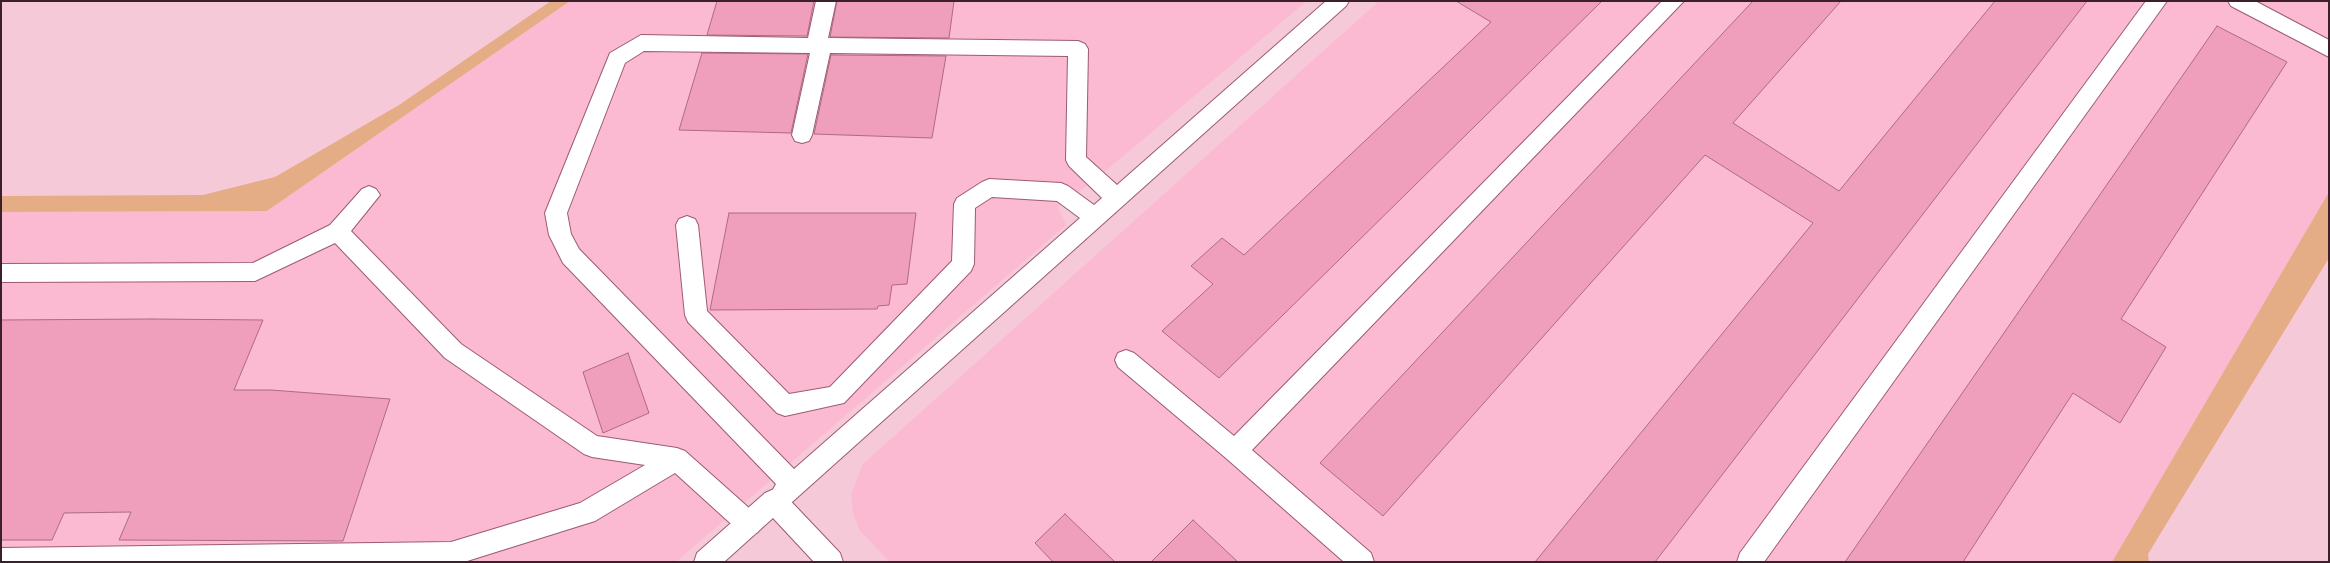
<!DOCTYPE html>
<style>
body{margin:0}
#map{position:relative;width:2330px;height:563px;overflow:hidden;background:#f6c9d8;font-family:"DejaVu Sans",sans-serif}
canvas{display:block}
.frame{position:absolute;inset:0;border:2px solid #3b1f2a;pointer-events:none}
</style>
<div id="map">
<canvas width="2330" height="563"></canvas>
<div class="frame"></div>
</div>
<script>
const ctx = document.querySelector('canvas').getContext('2d');
ctx.lineJoin = 'round';
function paint(path, color) {
  ctx.fillStyle = color;
  ctx.fill(path, 'evenodd');
}
function toPath(rows) {
  const path = new Path2D();
  for (const r of rows) {
    path.moveTo(r[0], r[1]);
    for (let i = 2; i < r.length; i += 2) path.lineTo(r[i], r[i + 1]);
  }
  return path;
}
function strokePath(path, color, width, dash) {
  ctx.strokeStyle = color;
  ctx.lineWidth = width;
  ctx.lineCap = dash ? 'butt' : 'round';
  ctx.setLineDash(dash || []);
  ctx.stroke(path);
}
const built = toPath([
 [570,1,1307,1,1096,179,1058,207,1066,225,676,562,1,562,1,212,267,211],
 [1379,1,2329,1,2329,192,2112,562,890,562,860,531,853,513,851,495,863,464]
]);
const green = toPath([
 [551,1,570,1,267,211,1,212,1,196,203,195,275,177,399,105],
 [2329,192,2329,258,2148,554,2149,562,2112,562]
]);
const building = toPath([
 [717,1,814,1,807,36,707,35,717,1],
 [837,1,954,1,949,38,830,37,837,1],
 [1456,1,1602,1,1219,378,1162,331,1213,284,1191,266,1222,238,1244,255,1491,22,1456,1],
 [1753,1,1841,1,1733,123,1839,191,1995,1,2087,1,1655,562,1535,562,1813,223,1705,155,1383,516,1320,463,1753,1],
 [2217,26,2287,62,2121,319,2166,347,2120,423,2073,393,1963,562,1845,562,2217,26],
 [702,53,808,54,791,133,679,130,702,53],
 [831,55,946,56,932,138,814,134,831,55],
 [729,213,916,213,907,284,892,285,889,305,878,306,877,309,710,310,729,213],
 [152,319,263,320,234,390,271,390,390,399,343,541,119,540,131,512,64,513,52,540,1,540,1,320,152,319],
 [628,353,649,413,603,433,583,372,628,353],
 [1065,514,1115,562,1053,562,1035,543,1065,514],
 [1193,520,1238,562,1151,562,1193,520]
]);
const lane = toPath([
 [816,1,836,1,828,38,1078,41,1085,44,1088,49,1086,157,1117,185,1326,1,1349,1,1346,6,791,503,782,506,773,503,770,495,776,484,563,263,549,235,545,213,610,53,641,35,808,38,816,1],
 [644,51,810,53,792,135,795,141,802,143,809,141,812,135,830,53,1068,56,1066,160,1069,166,1102,198,1094,205,1068,186,1061,183,989,179,982,182,957,198,954,204,952,261,830,387,789,394,707,311,698,225,695,219,687,216,679,219,676,225,685,315,688,322,777,413,785,416,844,403,971,271,974,264,975,208,992,197,1057,201,1080,218,794,469,579,249,571,234,567,213,625,63,644,51],
 [1662,1,1684,1,1252,450,1371,553,1374,562,1344,562,1227,459,1118,367,1115,360,1118,353,1126,350,1134,353,1234,436,1662,1],
 [2146,1,2167,1,1764,562,1737,562,1740,553,2146,1],
 [2228,1,2255,1,2329,40,2329,57,2231,6,2228,1],
 [369,186,376,189,380,195,351,231,461,344,597,436,677,448,685,451,758,516,761,524,758,532,749,536,740,532,675,473,595,521,464,562,1,562,1,548,451,542,580,503,645,465,592,457,584,454,445,358,335,243,255,281,1,282,1,264,253,263,330,225,362,189,369,186]
]);
const street = toPath([
 [774,489,783,493,840,553,843,562,814,562,773,518,724,562,694,562,697,553,765,493,774,489]
]);
paint(built, '#fbbad1');
paint(green, '#e5ad86');
paint(building, '#ef9fbc');
strokePath(building, '#ae6b84', 1);
strokePath(lane, '#9c5b74', 2);
strokePath(street, '#9c5b74', 2);
paint(lane, '#fff');
paint(street, '#fff');
</script>
